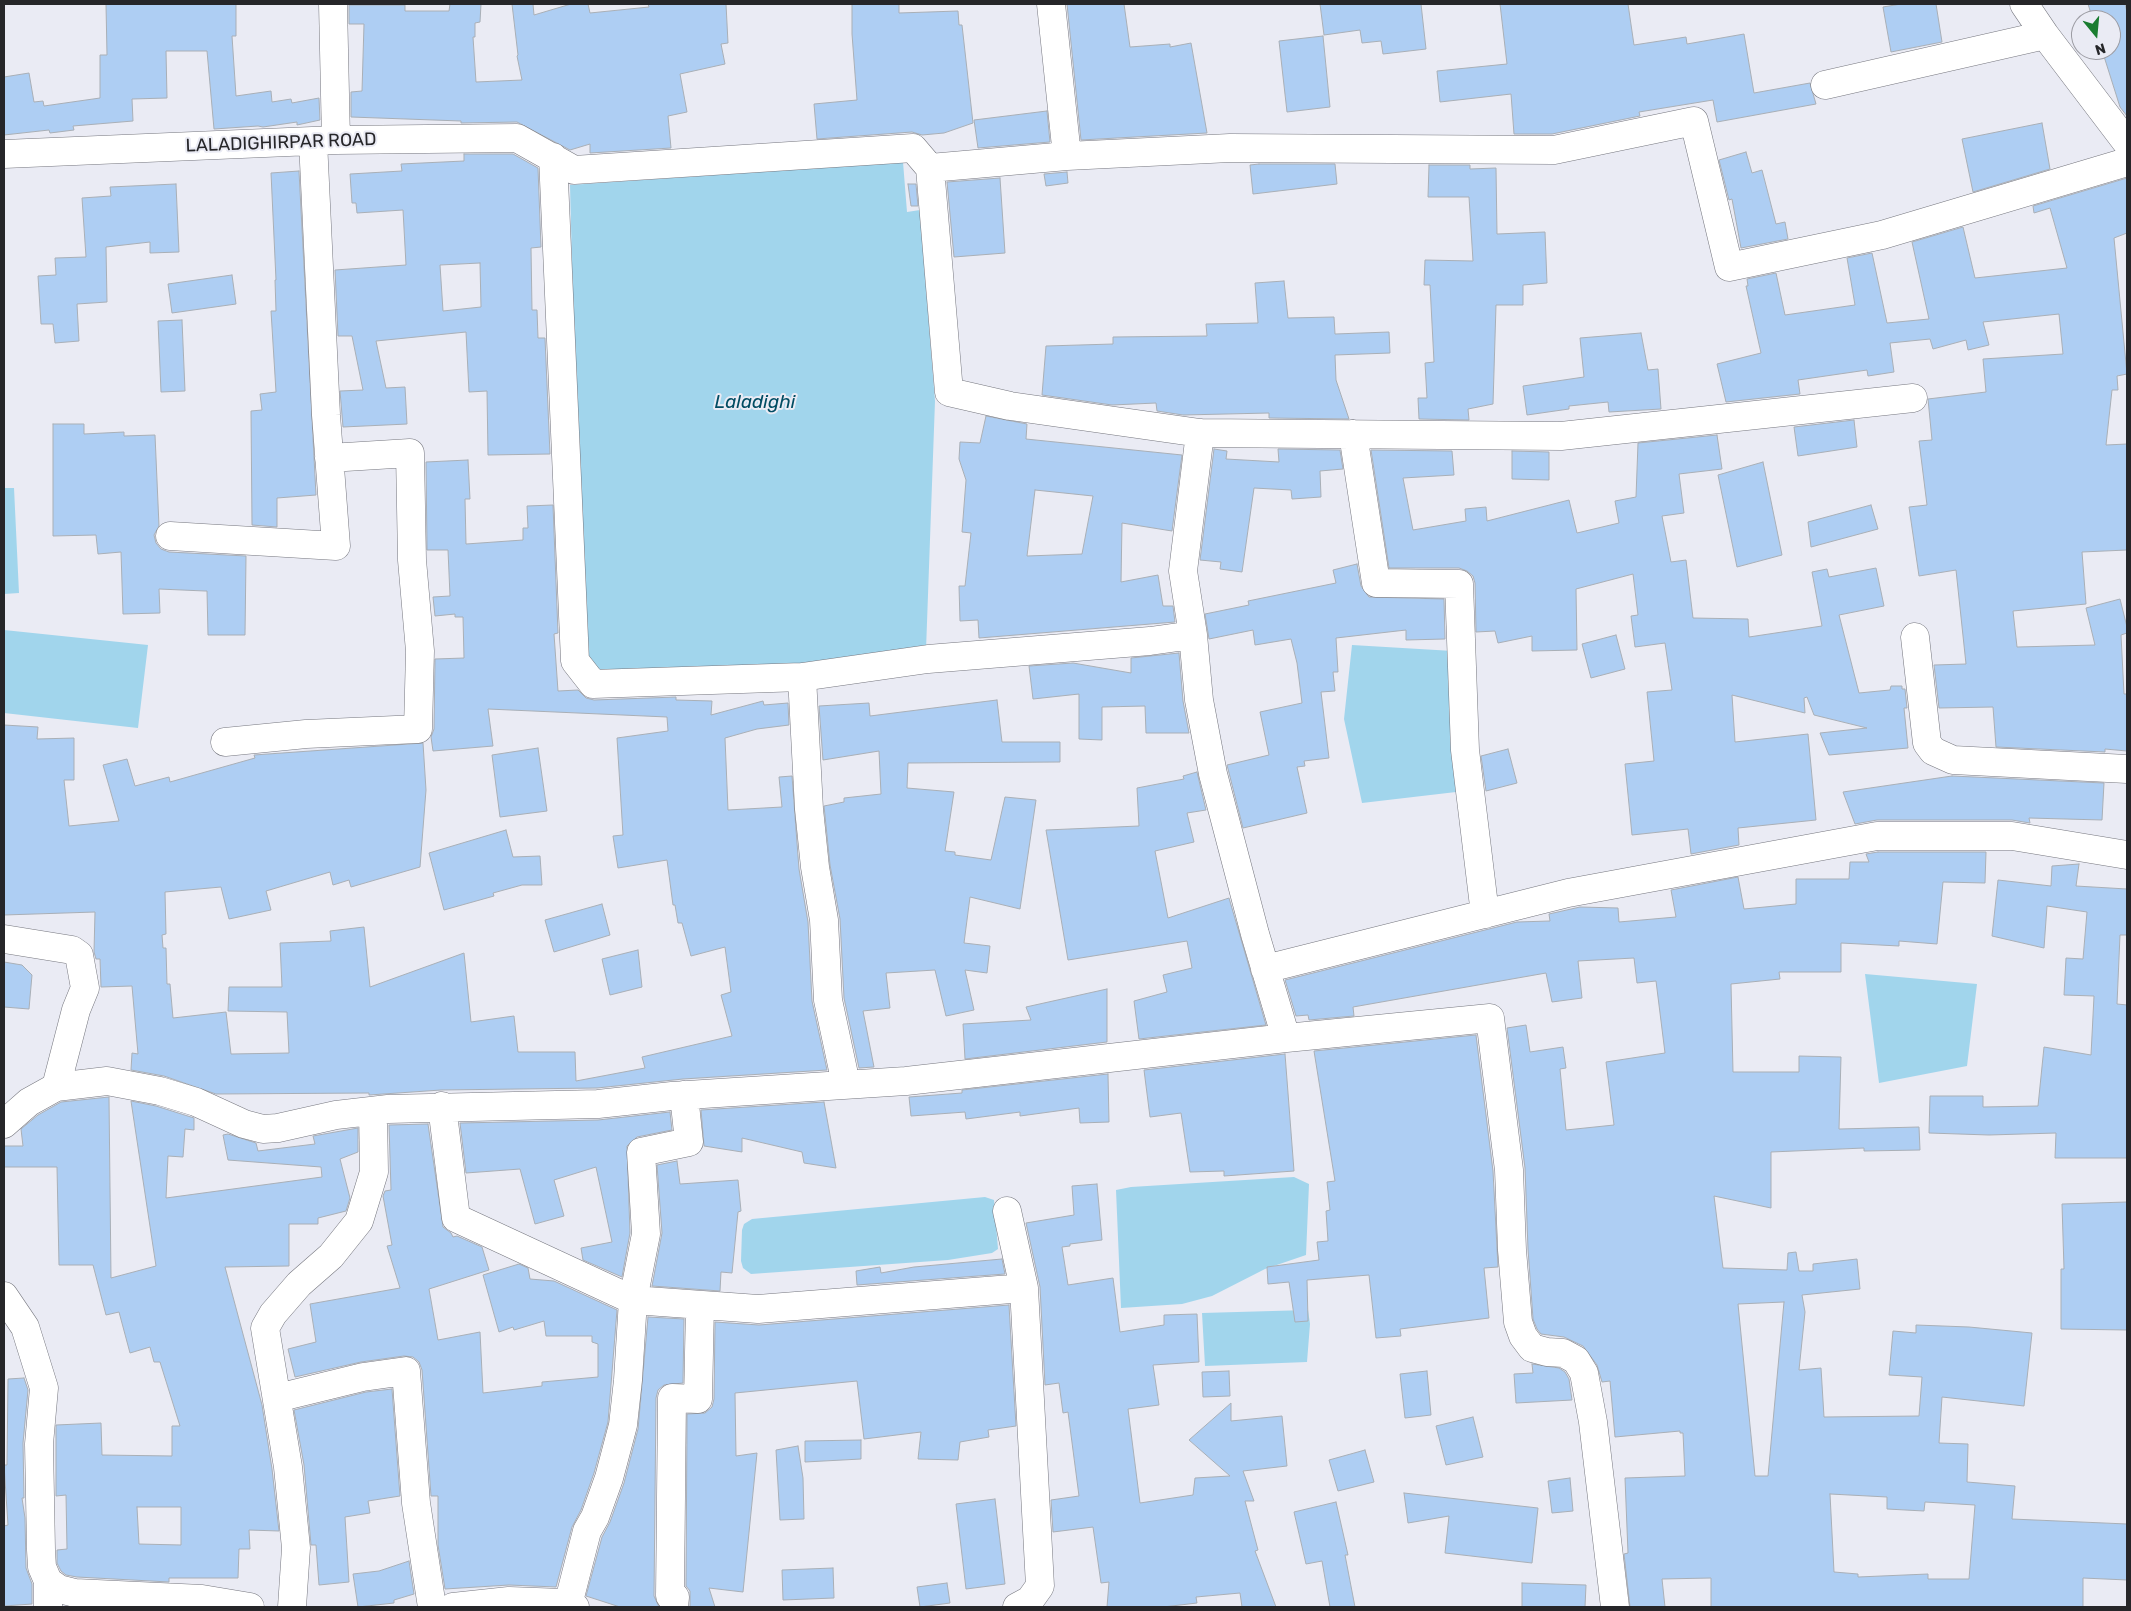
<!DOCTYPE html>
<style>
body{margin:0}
#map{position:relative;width:2131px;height:1611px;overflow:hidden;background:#eaebf4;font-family:Rubik,sans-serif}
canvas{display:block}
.frame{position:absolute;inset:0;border:5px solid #262629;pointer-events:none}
.north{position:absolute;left:2071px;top:10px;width:50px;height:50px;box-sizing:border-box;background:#eaebf4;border:1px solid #9c9ca3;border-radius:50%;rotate:163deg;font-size:14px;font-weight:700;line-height:20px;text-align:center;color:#262629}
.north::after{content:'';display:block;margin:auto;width:18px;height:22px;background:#1a7d30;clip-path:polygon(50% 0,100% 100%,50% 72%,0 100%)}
</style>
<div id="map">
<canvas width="2131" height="1611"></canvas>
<div class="frame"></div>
<div class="north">N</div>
</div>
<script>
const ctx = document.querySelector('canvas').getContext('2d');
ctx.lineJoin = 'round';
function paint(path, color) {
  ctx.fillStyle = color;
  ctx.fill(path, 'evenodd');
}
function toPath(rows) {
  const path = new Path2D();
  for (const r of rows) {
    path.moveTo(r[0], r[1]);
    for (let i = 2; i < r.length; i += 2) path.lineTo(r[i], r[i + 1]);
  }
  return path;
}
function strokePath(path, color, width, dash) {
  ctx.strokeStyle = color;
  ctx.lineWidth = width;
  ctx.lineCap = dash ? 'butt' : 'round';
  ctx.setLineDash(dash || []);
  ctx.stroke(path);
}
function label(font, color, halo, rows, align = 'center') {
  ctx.font = font + ' Rubik,sans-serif';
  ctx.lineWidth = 4;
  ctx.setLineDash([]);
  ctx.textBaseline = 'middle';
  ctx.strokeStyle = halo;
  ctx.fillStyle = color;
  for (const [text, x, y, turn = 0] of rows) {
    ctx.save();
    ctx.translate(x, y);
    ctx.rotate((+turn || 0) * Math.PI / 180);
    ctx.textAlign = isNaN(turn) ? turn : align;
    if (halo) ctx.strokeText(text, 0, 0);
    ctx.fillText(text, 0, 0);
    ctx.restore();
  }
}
const water = toPath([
 [903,162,907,212,920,210,935,401,926,650,797,668,600,674,582,657,570,185],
 [4,488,14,488,19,593,4,594],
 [4,630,148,645,138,728,4,713],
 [1352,645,1453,651,1456,792,1362,803,1344,719],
 [1865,974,1977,984,1967,1066,1879,1083],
 [1294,1177,1309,1184,1306,1255,1265,1269,1212,1296,1182,1304,1121,1308,1116,1190,1131,1187],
 [985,1197,994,1200,998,1249,992,1253,948,1260,751,1274,743,1268,741,1261,742,1230,744,1224,752,1219],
 [1308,1310,1310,1324,1307,1362,1205,1366,1202,1313]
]);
const building = toPath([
 [106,4,236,4,236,36,232,36,236,96,271,91,272,102,291,99,292,103,319,98,320,120,297,125,297,122,263,127,258,126,214,129,207,51,166,51,167,98,132,99,133,121,73,126,74,130,50,133,49,130,4,135,4,77,29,73,34,102,43,101,44,106,100,98,100,55,107,55,106,4],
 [450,4,481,4,480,22,475,23,475,37,473,37,476,82,522,80,517,56,518,55,512,4,533,4,534,15,571,4,588,4,590,13,649,7,648,4,726,4,728,43,721,44,725,64,680,74,687,112,668,116,671,148,590,153,590,144,570,150,517,122,461,123,461,121,351,117,351,92,362,91,364,24,349,24,349,5,405,5,405,11,449,11,450,4],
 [852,4,899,4,899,13,958,11,959,25,962,25,973,123,944,133,922,135,912,132,817,139,814,104,857,100,852,34,852,4],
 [1067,4,1124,4,1130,47,1170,44,1170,47,1191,43,1207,133,1081,140,1067,4],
 [1320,4,1421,4,1426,49,1383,54,1381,41,1362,43,1360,30,1324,35,1320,4],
 [1500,4,1628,4,1634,45,1686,37,1687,44,1744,34,1754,93,1810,83,1816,104,1717,122,1713,100,1639,112,1640,116,1552,134,1514,134,1511,94,1440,102,1437,71,1507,64,1500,4],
 [1901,4,1936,4,1942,42,1891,52,1883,7,1901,4],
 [2088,4,2125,4,2127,12,2127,116,2120,107,2102,50,2111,50,2111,20,2093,20,2088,4],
 [1323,36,1330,107,1287,112,1279,41,1323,36],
 [1047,111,1050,142,978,148,974,120,1047,111],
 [2042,123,2050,169,1973,192,1962,139,2042,123],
 [1746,152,1752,173,1762,170,1776,224,1785,222,1788,239,1741,248,1732,199,1729,200,1719,160,1746,152],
 [464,154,513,154,538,168,541,247,531,248,532,310,537,310,538,338,545,338,550,454,488,455,487,391,469,392,466,332,376,341,386,388,405,387,407,424,343,427,340,391,363,390,352,336,338,336,335,270,406,265,403,210,357,213,356,203,352,203,350,174,402,171,401,164,464,161,464,154],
 [480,263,481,307,443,311,440,265,480,263],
 [1259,164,1335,164,1337,184,1253,194,1250,165,1259,164],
 [1429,165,1470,165,1470,169,1496,168,1497,234,1545,232,1547,283,1523,285,1523,305,1496,305,1493,404,1468,409,1469,420,1419,419,1418,398,1427,398,1425,363,1434,362,1430,285,1424,285,1425,260,1473,261,1469,197,1428,197,1429,165],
 [299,171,316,495,277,498,277,527,252,525,251,411,262,410,260,394,276,392,271,311,276,311,275,280,276,280,271,173,299,171],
 [1067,172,1068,183,1046,186,1044,174,1067,172],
 [1000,178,1005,253,954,257,947,182,1000,178],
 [2127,178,2127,233,2114,238,2127,374,2117,376,2118,390,2112,390,2106,445,2127,444,2127,550,2082,552,2086,604,2013,611,2017,647,2095,645,2086,608,2120,599,2127,627,2127,633,2121,635,2124,694,2127,694,2127,751,2105,749,2105,752,1996,747,1993,707,1939,708,1934,665,1966,664,1956,570,1919,576,1909,507,1927,505,1919,441,1932,440,1928,399,1986,392,1983,359,2063,354,2059,314,1983,322,1989,345,1968,350,1966,340,1933,349,1930,339,1890,343,1894,372,1868,376,1867,370,1798,380,1800,394,1726,402,1717,364,1761,353,1746,286,1748,286,1747,279,1776,273,1785,315,1855,305,1847,258,1872,253,1887,323,1929,319,1912,242,1963,227,1975,278,2067,268,2050,208,2034,213,2033,206,2127,178],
 [176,184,179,252,150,253,150,242,106,247,107,302,77,304,79,341,55,343,53,324,41,324,38,276,56,275,55,258,86,257,82,198,111,196,110,187,176,184],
 [908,184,916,184,918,206,911,206,908,184],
 [232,275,236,304,172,313,168,284,232,275],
 [1284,281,1288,318,1334,317,1335,334,1389,332,1390,353,1335,355,1336,380,1349,419,1269,418,1269,413,1183,415,1157,411,1156,403,1112,405,1042,395,1046,346,1113,344,1113,337,1207,336,1206,324,1258,323,1255,283,1284,281],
 [182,320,185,391,161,392,158,321,182,320],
 [1641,333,1648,370,1658,369,1661,409,1609,412,1608,402,1569,406,1569,409,1527,415,1523,386,1584,377,1580,338,1641,333],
 [986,416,1027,424,1026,439,1182,455,1172,531,1122,523,1121,582,1158,575,1163,606,1173,606,1175,622,979,638,978,620,960,621,959,586,965,586,971,533,962,532,966,480,959,459,960,442,980,443,986,416],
 [1035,490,1093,496,1082,554,1027,556,1035,490],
 [1854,420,1857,447,1798,456,1794,427,1854,420],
 [53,424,84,424,84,434,124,432,124,436,155,435,159,526,154,535,156,543,161,549,169,552,246,556,245,635,208,635,207,591,205,591,159,589,160,613,123,614,121,552,98,554,96,535,53,536,53,424],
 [1717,435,1722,469,1679,474,1684,513,1662,516,1671,562,1686,560,1693,618,1748,619,1749,637,1822,626,1812,572,1827,569,1829,577,1876,568,1884,606,1839,615,1859,693,1890,690,1891,686,1902,686,1902,689,1905,689,1907,708,1904,708,1908,748,1829,755,1820,733,1867,728,1814,715,1807,697,1804,698,1805,713,1732,695,1735,742,1808,734,1816,820,1738,828,1739,845,1691,854,1688,829,1632,835,1625,764,1654,761,1647,692,1672,690,1665,643,1635,647,1631,616,1638,615,1633,574,1576,589,1577,650,1532,651,1532,636,1498,643,1495,631,1476,632,1475,583,1473,576,1467,571,1459,568,1389,568,1371,450,1452,451,1454,475,1403,478,1413,530,1466,521,1465,509,1486,507,1487,521,1569,500,1577,533,1619,523,1615,501,1636,497,1638,443,1717,435],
 [1214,449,1227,451,1226,459,1279,462,1278,449,1340,450,1343,469,1320,471,1321,497,1292,499,1291,490,1254,488,1242,572,1220,569,1221,562,1200,560,1214,449],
 [1512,451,1549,452,1549,480,1512,479,1512,451],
 [468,460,470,499,465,499,466,544,523,540,523,528,528,528,527,506,553,505,558,633,554,634,558,691,578,690,586,698,594,700,676,697,676,700,712,701,711,715,763,701,764,705,788,703,789,725,757,729,725,738,728,810,782,807,779,777,792,776,799,869,808,922,812,1001,827,1070,683,1079,597,1088,441,1090,369,1095,369,1093,216,1094,164,1076,131,1070,132,1053,138,1054,132,986,101,987,100,959,96,959,94,952,95,912,4,915,4,725,38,727,37,739,74,738,74,780,64,780,69,826,119,821,103,765,127,759,135,786,169,777,170,782,255,758,254,755,423,743,426,790,420,867,351,887,349,880,333,885,330,872,266,891,271,910,229,919,221,887,165,892,166,934,162,935,163,948,166,948,167,984,170,984,173,1018,226,1012,231,1054,289,1053,287,1012,228,1011,229,987,282,987,280,943,331,941,330,931,364,927,370,987,464,953,471,1022,514,1016,518,1052,575,1052,576,1081,645,1068,642,1057,732,1036,721,995,731,992,725,947,691,956,682,923,678,923,675,905,673,905,667,860,618,868,613,836,623,835,617,738,668,731,667,717,488,709,493,746,433,751,431,737,434,729,435,659,464,658,463,617,455,617,455,614,435,616,433,597,450,596,448,550,427,550,426,462,468,460],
 [1763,462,1782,555,1737,567,1718,475,1763,462],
 [1871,505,1878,529,1811,547,1808,522,1871,505],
 [1357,564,1361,586,1369,597,1444,599,1445,639,1406,640,1406,630,1336,638,1338,672,1333,672,1335,691,1321,692,1329,758,1304,761,1305,766,1297,767,1307,813,1243,828,1227,765,1269,755,1260,712,1302,703,1297,663,1291,639,1255,645,1253,630,1209,639,1205,614,1249,605,1248,601,1336,583,1333,570,1357,564],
 [1616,635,1625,669,1591,678,1582,644,1616,635],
 [1179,653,1183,701,1189,733,1146,733,1145,706,1102,707,1102,740,1079,739,1079,694,1033,699,1029,666,1073,663,1131,673,1131,658,1179,653],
 [997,700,1002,742,1060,742,1060,762,908,763,907,788,954,792,945,851,955,852,955,855,991,860,1005,797,1036,800,1020,909,970,897,964,943,990,946,987,973,965,970,974,1010,946,1016,935,970,886,973,890,1008,863,1011,874,1067,859,1068,844,998,840,919,830,865,824,806,844,802,844,798,881,794,879,751,823,760,819,706,869,703,870,716,997,700],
 [538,748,547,811,500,817,492,755,538,748],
 [1508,749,1517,783,1486,791,1481,756,1508,749],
 [1197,772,1206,810,1187,813,1194,842,1155,851,1168,918,1229,898,1266,1025,1139,1039,1134,1001,1167,992,1163,975,1192,968,1187,941,1068,960,1046,830,1139,826,1137,788,1184,779,1183,776,1197,772],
 [1952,776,2104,783,2102,820,2029,818,2030,823,2012,820,1877,820,1855,824,1843,792,1952,776],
 [506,830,513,857,540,856,542,885,522,885,493,893,494,896,444,910,429,853,506,830],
 [1878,852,1986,852,1985,883,1943,882,1937,944,1899,941,1899,946,1841,943,1841,972,1779,972,1780,979,1731,984,1733,1072,1799,1072,1799,1056,1841,1057,1839,1129,1919,1127,1920,1150,1864,1151,1864,1148,1771,1152,1771,1208,1714,1196,1723,1268,1787,1270,1788,1253,1796,1252,1799,1271,1813,1271,1813,1264,1857,1259,1860,1289,1802,1295,1805,1312,1799,1370,1821,1368,1824,1417,1919,1416,1922,1377,1889,1375,1893,1331,1916,1333,1916,1325,1969,1327,2032,1333,2024,1406,1942,1397,1939,1443,1968,1444,1967,1482,2015,1486,2012,1519,2127,1524,2127,1580,2083,1578,2083,1607,1711,1607,1711,1578,1662,1579,1665,1607,1630,1607,1624,1554,1628,1553,1625,1478,1685,1476,1683,1433,1680,1433,1680,1431,1615,1437,1610,1381,1602,1382,1597,1365,1583,1346,1564,1337,1541,1334,1537,1329,1533,1319,1528,1249,1525,1168,1507,1028,1526,1025,1530,1052,1563,1047,1566,1068,1560,1069,1566,1130,1614,1125,1606,1062,1665,1053,1656,981,1637,983,1634,958,1578,961,1582,998,1552,1002,1546,973,1353,1007,1354,1016,1309,1020,1308,1015,1296,1016,1285,980,1517,922,1550,921,1549,914,1580,907,1618,908,1619,922,1676,917,1671,890,1738,877,1744,909,1796,904,1796,879,1849,879,1850,862,1869,862,1866,854,1878,852],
 [1784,1302,1768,1476,1755,1476,1738,1304,1784,1302],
 [1830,1494,1887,1497,1887,1509,1924,1511,1925,1502,1975,1505,1969,1579,1928,1579,1928,1574,1858,1577,1858,1574,1834,1572,1830,1494],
 [2079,864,2076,886,2127,889,2127,935,2120,935,2117,1004,2127,1005,2127,1158,2055,1158,2056,1133,1989,1135,1929,1133,1930,1096,1983,1096,1983,1107,2038,1106,2044,1047,2091,1055,2094,996,2064,995,2066,958,2083,959,2087,912,2047,906,2044,948,1992,936,1998,880,2051,886,2052,866,2079,864],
 [602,904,610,935,554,952,545,920,602,904],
 [638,950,642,987,610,995,602,959,638,950],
 [4,962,22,965,32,975,29,1009,4,1007,4,962],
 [1107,989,1107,1042,965,1059,963,1024,1031,1020,1026,1007,1107,989],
 [1476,1035,1493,1171,1498,1267,1484,1268,1489,1318,1400,1329,1401,1336,1376,1338,1369,1275,1307,1280,1308,1321,1295,1322,1289,1282,1268,1284,1267,1267,1319,1260,1317,1242,1328,1241,1326,1211,1330,1210,1327,1182,1335,1181,1314,1051,1476,1035],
 [1285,1054,1294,1171,1224,1176,1224,1171,1190,1172,1181,1113,1150,1117,1144,1070,1285,1054],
 [1108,1074,1109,1122,1080,1123,1079,1108,1020,1116,1020,1112,966,1119,965,1112,911,1116,909,1097,962,1093,962,1090,1108,1074],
 [109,1097,111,1278,156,1266,131,1101,156,1106,194,1118,194,1130,185,1129,183,1157,168,1156,166,1198,322,1177,321,1167,228,1160,223,1135,228,1134,256,1143,258,1151,315,1144,313,1136,358,1128,358,1152,340,1159,350,1198,346,1211,318,1218,318,1224,289,1224,289,1266,225,1267,262,1405,272,1469,279,1531,249,1530,250,1549,239,1549,238,1578,169,1578,169,1582,77,1577,66,1575,61,1571,57,1563,57,1550,67,1549,66,1495,56,1496,56,1425,101,1423,102,1455,172,1456,172,1426,180,1426,160,1362,154,1362,150,1347,130,1353,119,1312,106,1315,93,1265,59,1265,57,1167,4,1167,4,1146,23,1146,21,1129,38,1115,61,1102,109,1097],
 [137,1507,181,1507,181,1545,139,1544,137,1507],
 [824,1102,836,1168,804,1163,802,1152,742,1138,742,1152,704,1146,701,1110,824,1102],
 [670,1112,672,1130,637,1137,627,1146,630,1233,622,1277,583,1260,581,1248,612,1242,596,1167,554,1180,564,1216,535,1224,520,1169,466,1173,460,1123,598,1120,670,1112],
 [428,1124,443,1227,451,1233,453,1237,457,1236,482,1247,489,1270,429,1289,438,1340,480,1332,483,1393,542,1386,542,1382,598,1377,598,1344,592,1342,592,1336,546,1336,544,1321,514,1330,513,1327,499,1332,483,1275,519,1264,528,1268,530,1279,554,1281,617,1310,608,1422,594,1473,581,1510,572,1527,556,1587,509,1585,445,1589,438,1545,438,1496,431,1496,422,1370,419,1362,413,1357,404,1356,361,1362,295,1377,288,1349,316,1342,310,1304,400,1288,387,1246,392,1245,383,1196,385,1191,391,1190,389,1125,428,1124],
 [677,1161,680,1184,738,1180,741,1211,738,1212,732,1273,721,1272,720,1291,652,1286,662,1233,657,1165,677,1161],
 [1097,1184,1102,1240,1070,1244,1070,1246,1062,1247,1068,1285,1113,1278,1120,1332,1164,1325,1164,1315,1197,1314,1199,1362,1153,1365,1159,1405,1128,1409,1140,1503,1193,1495,1195,1478,1230,1476,1189,1440,1231,1403,1231,1421,1282,1416,1287,1466,1243,1471,1254,1501,1245,1501,1258,1550,1255,1551,1276,1607,1242,1607,1240,1593,1196,1597,1197,1603,1163,1607,1107,1607,1109,1582,1101,1583,1093,1527,1053,1532,1051,1500,1079,1496,1068,1412,1063,1413,1059,1383,1045,1385,1040,1287,1026,1223,1074,1215,1072,1186,1097,1184],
 [2127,1202,2127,1330,2061,1329,2061,1269,2064,1269,2062,1204,2127,1202],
 [1002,1259,1005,1274,857,1285,856,1271,880,1267,881,1273,914,1267,1002,1259],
 [1009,1305,1016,1426,988,1430,989,1437,960,1442,958,1460,918,1459,921,1432,864,1439,857,1381,735,1393,736,1456,757,1453,743,1592,709,1588,715,1607,690,1607,690,1591,686,1586,687,1414,705,1413,712,1407,714,1399,715,1322,759,1325,1009,1305],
 [648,1317,684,1319,683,1383,664,1385,658,1390,656,1398,654,1596,659,1607,620,1607,586,1596,602,1537,610,1522,624,1483,638,1429,648,1317],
 [1532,1364,1559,1368,1565,1372,1569,1379,1572,1400,1516,1403,1514,1374,1533,1373,1532,1364],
 [1229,1371,1230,1396,1203,1397,1202,1372,1229,1371],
 [1427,1371,1431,1415,1405,1418,1400,1374,1427,1371],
 [24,1378,28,1390,23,1443,24,1498,22,1498,25,1518,26,1568,32,1584,32,1604,4,1606,4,1526,8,1525,4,1465,7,1465,8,1379,24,1378],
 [392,1389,400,1496,368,1501,370,1513,345,1517,349,1582,319,1585,316,1545,311,1545,304,1465,294,1410,366,1392,392,1389],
 [1473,1417,1483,1457,1446,1465,1436,1426,1473,1417],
 [861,1440,861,1459,805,1462,805,1441,861,1440],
 [798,1446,803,1478,804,1519,780,1520,776,1450,798,1446],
 [1365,1450,1374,1482,1338,1491,1329,1460,1365,1450],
 [1570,1478,1573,1511,1552,1513,1548,1481,1570,1478],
 [1404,1493,1538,1508,1532,1563,1445,1553,1449,1516,1408,1523,1404,1493],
 [995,1499,1005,1584,966,1589,956,1504,995,1499],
 [1336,1502,1348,1555,1345,1555,1355,1607,1330,1607,1322,1561,1306,1564,1294,1512,1336,1502],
 [409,1561,414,1594,394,1600,394,1603,358,1607,353,1574,379,1571,409,1561],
 [833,1568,834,1598,783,1600,782,1570,833,1568],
 [947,1583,950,1603,920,1607,917,1587,947,1583],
 [1522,1583,1586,1585,1585,1607,1522,1607,1522,1583]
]);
const minor = toPath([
 [333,4,336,140],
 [1051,4,1067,156],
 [2024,4,2045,35,2127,143],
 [1825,85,2045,35],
 [4,154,336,140,517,138,574,170,913,148,930,168,1067,156,1230,148,1554,150,1694,121,1729,267,1882,235,2127,162],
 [553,157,575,661,593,684,802,677,928,659,1150,641,1193,635],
 [930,168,949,392,1010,406,1200,433,1561,436,1913,398],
 [1200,433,1183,571,1193,635,1199,700,1213,774,1255,934,1286,1038],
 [1353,434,1376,583,1459,584,1465,750,1485,914],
 [170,536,336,546,326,415,313,141],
 [1915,637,1927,743,1933,751,1953,760,2127,769],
 [802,677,809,809,815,867,824,920,828,1000,846,1084],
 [225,742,306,734,418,729,420,651,412,560,410,453,329,458],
 [4,939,72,950,79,955,85,988,76,1010,56,1087],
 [1265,969,1568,893,1877,836,2012,836,2127,855],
 [442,1106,456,1218,633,1300,758,1309,1024,1288],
 [4,1124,29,1102,56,1087,107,1081,160,1091,196,1102,244,1124,263,1129,278,1128,336,1115,388,1109,598,1104,672,1096,906,1081,1286,1038,1490,1018,1509,1170,1512,1250,1518,1322,1523,1336,1532,1348,1547,1352,1563,1353,1576,1360,1584,1373,1593,1422,1615,1607],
 [1007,1211,1024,1288,1040,1586,1030,1600,1017,1607],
 [4,1296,25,1327,44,1388,39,1444,41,1550,42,1567,48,1581,48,1607],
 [277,1398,363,1377,406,1371,416,1503,432,1607],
 [48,1581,59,1589,75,1593,202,1599,250,1607],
 [568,1605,587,1531,595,1517,609,1478,623,1425,628,1380,633,1300,646,1234,641,1152,689,1142,684,1095],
 [292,1607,296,1548,288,1467,265,1328,273,1314,299,1284,331,1256,359,1221,374,1172,373,1111],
 [453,1607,509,1601,563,1603,575,1607],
 [674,1607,675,1597,670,1596,672,1398,698,1399,700,1306]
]);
const streetNames = [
 ["LALADIGHIRPAR ROAD",281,143,-2]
];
const waterNames = [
 ["Laladighi",755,403]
];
paint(water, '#a1d5ec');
paint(building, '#aecef3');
strokePath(building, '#a9afb6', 1);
strokePath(minor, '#76777f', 29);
strokePath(minor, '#fff', 28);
label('18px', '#262629', '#eaebf4', streetNames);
label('italic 19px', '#014c63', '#eaebf4', waterNames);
</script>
